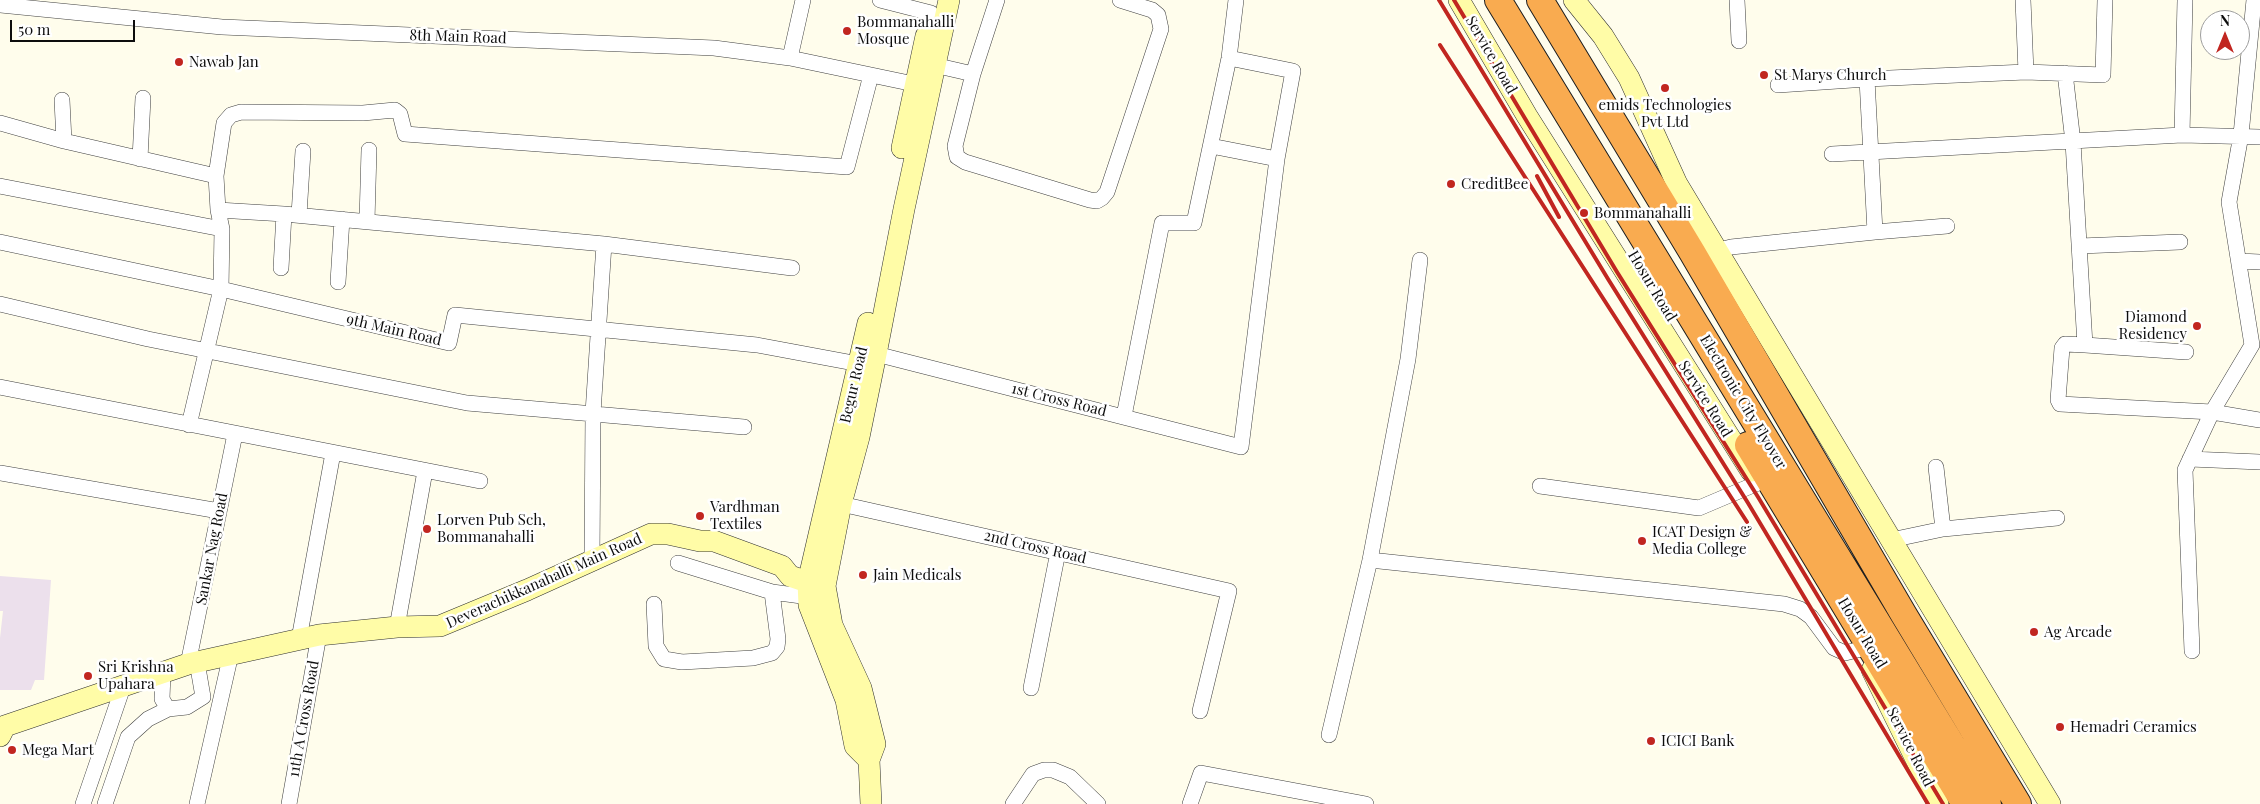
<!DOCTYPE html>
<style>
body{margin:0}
#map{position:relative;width:2260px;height:804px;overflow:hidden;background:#fffdec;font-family:"Playfair Display",serif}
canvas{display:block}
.north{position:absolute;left:2200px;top:10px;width:50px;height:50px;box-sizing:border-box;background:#fff;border:1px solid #9e9e9e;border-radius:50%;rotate:0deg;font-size:14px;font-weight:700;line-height:20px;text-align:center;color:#0d0d0d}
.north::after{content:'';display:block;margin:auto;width:18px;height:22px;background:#c12620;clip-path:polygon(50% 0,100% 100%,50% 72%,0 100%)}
.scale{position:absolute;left:10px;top:20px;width:125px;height:22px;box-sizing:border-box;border:2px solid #0d0d0d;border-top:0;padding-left:6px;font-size:15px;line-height:18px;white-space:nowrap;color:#0d0d0d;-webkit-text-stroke:4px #fff;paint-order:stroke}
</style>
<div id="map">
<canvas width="2260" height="804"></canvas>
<div class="north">N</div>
<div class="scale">50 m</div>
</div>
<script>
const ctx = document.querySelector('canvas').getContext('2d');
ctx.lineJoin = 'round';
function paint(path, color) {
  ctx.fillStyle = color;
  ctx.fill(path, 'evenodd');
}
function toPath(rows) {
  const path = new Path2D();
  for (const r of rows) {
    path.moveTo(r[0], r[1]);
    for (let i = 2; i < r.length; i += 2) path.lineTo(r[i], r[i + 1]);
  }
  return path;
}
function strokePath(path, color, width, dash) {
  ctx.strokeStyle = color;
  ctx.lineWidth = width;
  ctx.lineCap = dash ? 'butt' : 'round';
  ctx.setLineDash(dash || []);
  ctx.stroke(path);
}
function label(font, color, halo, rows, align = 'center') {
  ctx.font = font + ' "Playfair Display",serif';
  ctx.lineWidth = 5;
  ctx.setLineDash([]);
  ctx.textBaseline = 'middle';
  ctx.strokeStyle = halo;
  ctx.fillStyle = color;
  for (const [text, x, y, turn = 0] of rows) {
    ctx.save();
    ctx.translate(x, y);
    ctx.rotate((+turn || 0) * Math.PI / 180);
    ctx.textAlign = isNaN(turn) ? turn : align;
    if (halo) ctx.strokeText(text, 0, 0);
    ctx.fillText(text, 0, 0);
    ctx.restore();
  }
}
const industrial = toPath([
 [0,576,51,580,44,680,35,680,31,690,0,690,0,638,3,611,0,611]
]);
const street = toPath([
 [880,0,931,13],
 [1737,0,1739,41],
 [2023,0,2026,72],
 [0,5,222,27,714,48,790,58,914,84],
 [790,58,803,0],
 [934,65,973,74,997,0],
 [2065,73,2073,142,2085,345,2186,352],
 [973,74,955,146,957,157,965,162,1090,200,1097,201,1102,198,1107,192,1161,29,1158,15,1152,10,1120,0],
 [1778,85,1867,79],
 [62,100,64,141],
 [0,123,64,141,216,176],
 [2182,135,2185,0],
 [1211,146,1277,159],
 [1832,154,2182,135,2260,137],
 [140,159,143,98],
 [0,186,222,229,221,289,189,425],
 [218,210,284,214,604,244,792,268],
 [299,215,303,151],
 [367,221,369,150],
 [222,229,218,210,216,176,224,123,231,115,241,112,363,113,395,110,400,114,405,134,847,167,871,75],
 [1875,232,1947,226],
 [0,242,221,289,449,343,455,315,757,345,859,364],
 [2080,246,2180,242],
 [1716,251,1731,247,1875,232,1867,79,2026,72,2103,75,2105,0],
 [2239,261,2260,262],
 [281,268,284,214],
 [338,282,342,219],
 [0,304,148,339,467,403,744,427],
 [2085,345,2065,344,2062,348,2058,400,2060,404,2212,412,2260,420],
 [876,354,1241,447,1277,159,1293,71,1229,58],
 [0,387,480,481],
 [1124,416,1162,223,1194,223,1229,58,1236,0],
 [2190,459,2260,462],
 [1936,467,1943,529],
 [0,473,219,511],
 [1540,486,1699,508,1758,483],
 [841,504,1229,591,1200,711],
 [1891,540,1943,529,2057,518],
 [592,560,593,413,604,244],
 [1370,560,1784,604,1800,609,1811,617,1834,648,1845,653,1861,649],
 [678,563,772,592,809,597],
 [654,604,656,646,664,659,682,662,753,658,772,653,777,647,778,639,772,592],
 [397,627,425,471],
 [299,639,333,453],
 [2192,651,2185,470,2212,412,2252,345,2229,202,2241,135,2254,0],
 [188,664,235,434],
 [163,673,162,699,168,709,187,707,203,697,197,662],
 [1031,688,1058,552],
 [1329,735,1370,560,1408,359,1420,260],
 [83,804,123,687],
 [105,804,128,737,148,719,168,709],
 [197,804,231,654],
 [289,804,319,635],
 [1013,804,1033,774,1044,770,1053,770,1070,777,1098,804],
 [1190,804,1201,773,1366,804]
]);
const secondary = toPath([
 [1459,0,1527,116,1751,471],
 [1574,0,1603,36,1629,78,1677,184,2050,804],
 [902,148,926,36],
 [868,323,808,582,809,605,846,700,855,746,869,760],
 [1872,670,1938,804],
 [0,736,5,726,188,664,319,635,397,627,440,626,527,590,651,534,668,534,700,541,714,541,782,566,790,576,825,588],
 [871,804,869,760,875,744,861,688,832,625,825,586,841,504,859,437,876,354,904,209,949,0]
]);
const highway = toPath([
 [1498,0,1988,804],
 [1540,0,1692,252,1904,615,2018,804],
 [1748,445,1965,804]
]);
const rail = toPath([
 [1439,0,1608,279,1748,503,1928,804],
 [1454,0,1617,272,1758,497,1943,804],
 [1440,45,1747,522],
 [1537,176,1559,217]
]);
const markers = [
 [847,31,5,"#c12620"],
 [179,62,5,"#c12620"],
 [1764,75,5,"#c12620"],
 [1665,88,5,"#c12620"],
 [1451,184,5,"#c12620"],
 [1584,213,5,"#c12620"],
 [2197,326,5,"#c12620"],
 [700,516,5,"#c12620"],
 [427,529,5,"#c12620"],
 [1642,541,5,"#c12620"],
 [863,575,5,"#c12620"],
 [2034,632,5,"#c12620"],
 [88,676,5,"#c12620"],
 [2060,727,5,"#c12620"],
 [1651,741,5,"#c12620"],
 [12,750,5,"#c12620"]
];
const poiNames = [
 ["Bommanahalli",857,22],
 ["Mosque",857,39],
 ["Nawab Jan",189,62],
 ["St Marys Church",1774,75],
 ["emids Technologies",1665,105,"center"],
 ["Pvt Ltd",1665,122,"center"],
 ["CreditBee",1461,184],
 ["Bommanahalli",1594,213],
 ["Diamond",2187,317,"right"],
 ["Residency",2187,334,"right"],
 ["Vardhman",710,507],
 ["Textiles",710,524],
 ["Lorven Pub Sch,",437,520],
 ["Bommanahalli",437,537],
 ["ICAT Design &",1652,532],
 ["Media College",1652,549],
 ["Jain Medicals",873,575],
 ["Ag Arcade",2044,632],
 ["Sri Krishna",98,667],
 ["Upahara",98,684],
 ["Hemadri Ceramics",2070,727],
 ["ICICI Bank",1661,741],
 ["Mega Mart",22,750]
];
const streetNames = [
 ["8th Main Road",458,37,2],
 ["Service Road",1491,55,60],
 ["Hosur Road",1652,286,59],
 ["9th Main Road",394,330,13],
 ["Begur Road",854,385,-77],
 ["Service Road",1705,399,58],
 ["1st Cross Road",1059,400,14],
 ["Electronic City Flyover",1743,402,59],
 ["2nd Cross Road",1035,547,13],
 ["Sankar Nag Road",212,549,-79],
 ["Deverachikkanahalli Main Road",544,581,-24],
 ["Hosur Road",1862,633,59],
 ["11th A Cross Road",304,719,-80],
 ["Service Road",1910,747,63]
];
paint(industrial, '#ece0ec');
strokePath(street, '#404040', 16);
strokePath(secondary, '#2f2f2f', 22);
strokePath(highway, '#1e1e1e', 28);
strokePath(street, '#fff', 15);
strokePath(secondary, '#fffca7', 21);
strokePath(highway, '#f9ab50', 26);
strokePath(rail, '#c12620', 4);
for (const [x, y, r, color] of markers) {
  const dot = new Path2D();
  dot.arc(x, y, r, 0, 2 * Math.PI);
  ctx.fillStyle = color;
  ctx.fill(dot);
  strokePath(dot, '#fff', 2);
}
label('15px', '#0d0d0d', '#fff', poiNames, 'left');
label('15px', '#0d0d0d', '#fff', streetNames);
</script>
